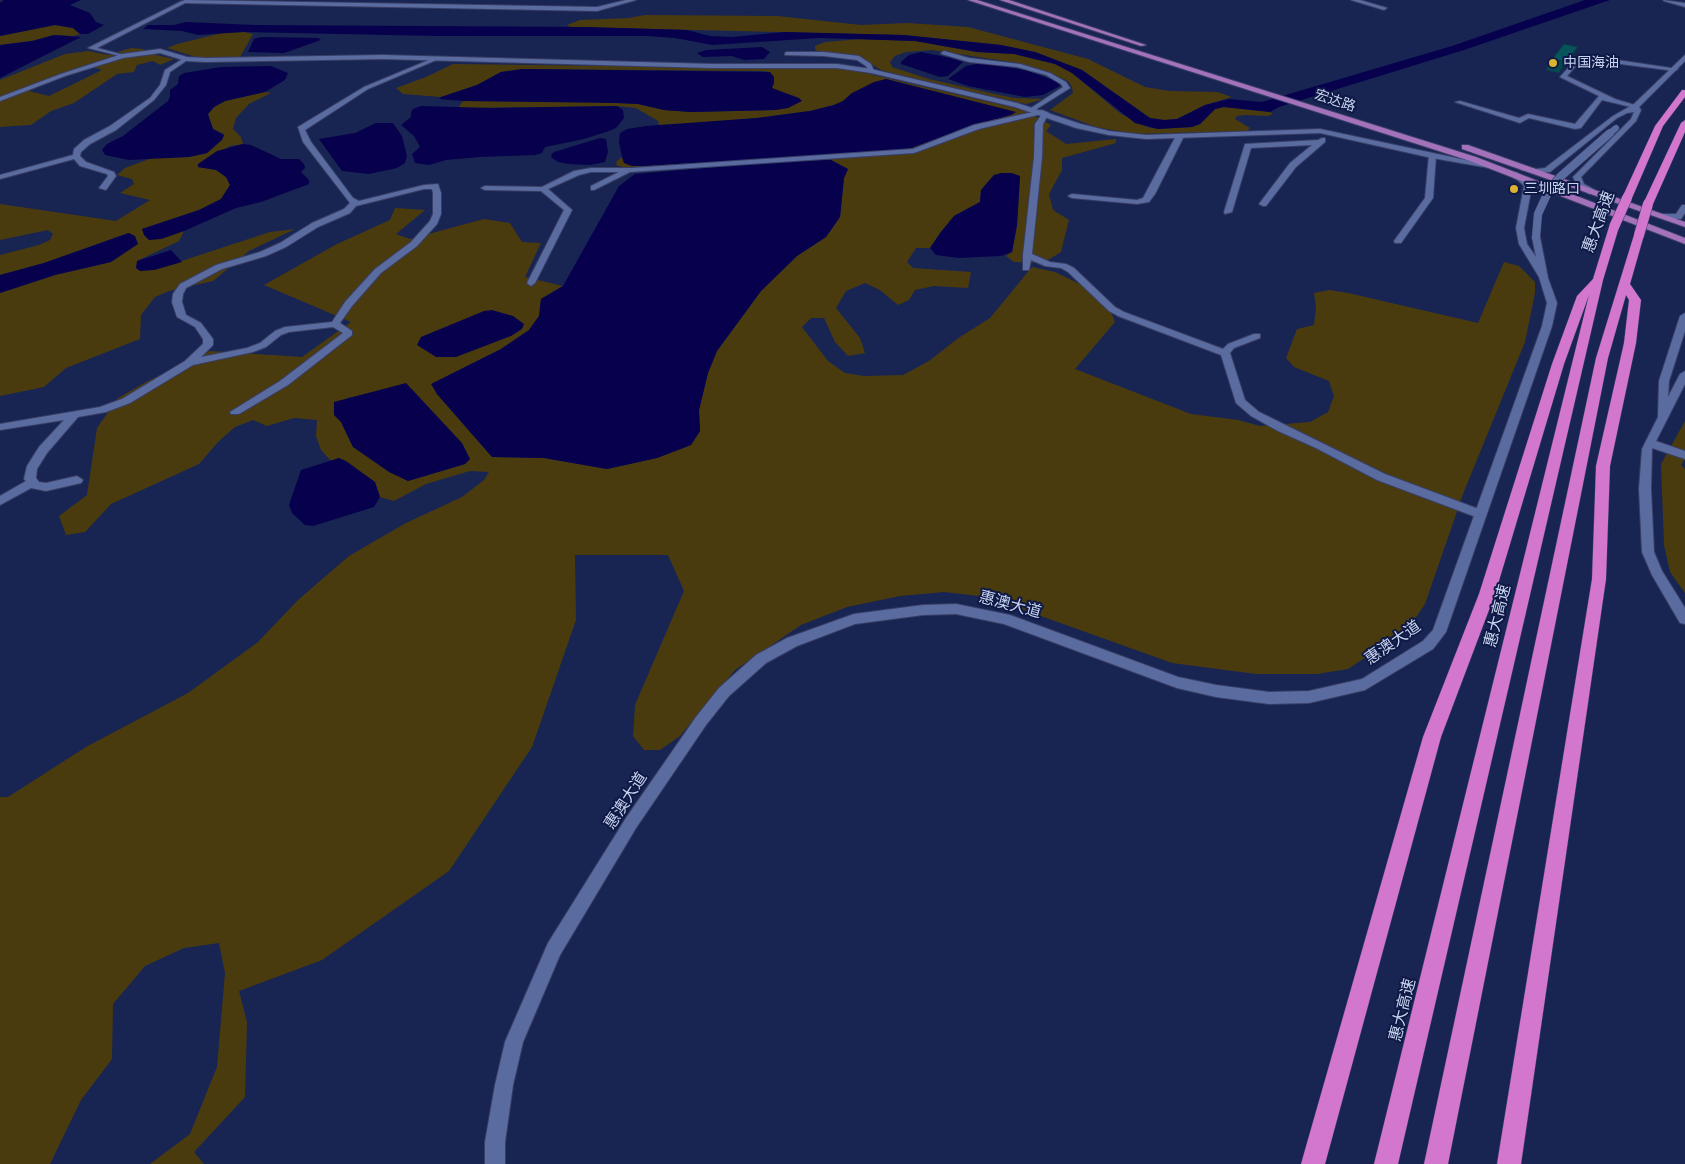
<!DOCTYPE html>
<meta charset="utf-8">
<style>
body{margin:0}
canvas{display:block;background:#182451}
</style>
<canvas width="1685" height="1164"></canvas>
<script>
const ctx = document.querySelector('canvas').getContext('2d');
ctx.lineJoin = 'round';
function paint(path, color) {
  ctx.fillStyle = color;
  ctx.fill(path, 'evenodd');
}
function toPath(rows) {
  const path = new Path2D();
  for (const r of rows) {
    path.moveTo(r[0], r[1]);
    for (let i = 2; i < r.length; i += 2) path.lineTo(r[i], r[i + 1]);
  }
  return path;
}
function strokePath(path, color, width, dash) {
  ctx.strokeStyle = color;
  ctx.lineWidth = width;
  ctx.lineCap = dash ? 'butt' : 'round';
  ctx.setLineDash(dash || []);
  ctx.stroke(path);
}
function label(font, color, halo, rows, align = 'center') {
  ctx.font = font + ' "Zilla Slab","Noto Sans SC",serif';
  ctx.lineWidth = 4;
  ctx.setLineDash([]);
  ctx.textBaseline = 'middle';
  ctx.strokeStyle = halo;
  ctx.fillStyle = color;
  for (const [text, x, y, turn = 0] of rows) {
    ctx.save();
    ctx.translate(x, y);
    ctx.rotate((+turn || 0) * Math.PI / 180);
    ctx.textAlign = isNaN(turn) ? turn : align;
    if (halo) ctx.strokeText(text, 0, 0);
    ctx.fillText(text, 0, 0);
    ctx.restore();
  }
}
const green = toPath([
 [645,15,777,16,861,25,907,23,968,27,1088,59,1145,87,1169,91,1217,92,1232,97,1205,105,1177,119,1164,120,1150,118,1082,70,1035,52,1001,45,903,35,571,27,567,25,580,20,629,18],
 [55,25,73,28,80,34,73,36,54,35,32,41,0,45,0,36],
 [226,32,244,32,253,34,240,57,196,57,167,48,177,44],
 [861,39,915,41,977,52,1014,54,1055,64,1072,73,1121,114,1147,127,1158,129,1192,127,1200,124,1215,109,1224,107,1270,112,1273,114,1268,116,1245,115,1237,116,1235,119,1250,128,1247,131,1134,134,1096,127,1050,110,1073,93,1072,87,1068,81,1040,69,1018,63,932,50,906,52,895,56,890,62,892,67,929,79,999,95,1014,98,1044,99,1026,104,902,76,881,70,860,57,818,52,815,49,815,46,825,42],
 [131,48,143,49,151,54,174,59,160,65,153,61,137,65,134,72,117,74,74,103,51,111,31,125,0,127,0,80,65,54,88,51,108,55],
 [93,67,102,70,49,96,29,91,56,79],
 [453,64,848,69,1024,110,1051,125,1046,131,1066,144,1116,139,1116,143,1062,158,1062,170,1049,194,1053,210,1069,220,1061,252,1043,263,1014,262,1006,256,1012,252,1017,225,1020,177,994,175,981,190,980,202,954,216,930,248,916,248,907,262,913,268,971,272,968,288,934,286,915,290,909,300,898,305,880,290,865,283,846,291,836,308,860,338,865,353,848,356,835,342,824,318,811,318,802,327,828,361,845,373,864,376,903,375,929,361,957,339,990,318,1032,267,1055,272,1084,286,1111,312,1115,322,1075,369,1191,414,1238,420,1260,426,1310,422,1328,412,1334,396,1329,381,1294,367,1286,358,1297,329,1314,325,1316,307,1314,293,1329,290,1348,293,1478,323,1504,262,1519,266,1535,282,1535,293,1525,342,1463,494,1425,604,1408,629,1348,669,1317,674,1256,674,1172,663,988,597,944,592,900,596,847,607,801,625,735,670,680,736,660,750,644,750,633,736,635,705,684,591,668,555,575,555,576,620,532,747,449,871,322,960,239,991,247,1022,245,1097,194,1152,204,1164,150,1164,190,1134,217,1067,225,973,219,943,184,948,145,966,113,1004,112,1059,81,1100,50,1164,0,1164,0,797,8,797,86,747,188,693,258,642,298,600,349,556,406,523,462,497,484,480,489,472,470,471,426,484,394,501,380,497,375,482,339,458,331,461,321,450,316,436,317,420,294,418,267,426,253,420,235,427,218,442,199,464,111,504,85,532,66,535,59,516,87,495,97,428,118,398,148,381,210,351,302,357,351,322,264,285,337,244,390,220,395,208,425,210,396,234,410,239,484,219,510,223,522,242,541,243,525,277,563,286,541,299,539,316,529,330,501,349,432,384,437,394,492,457,544,458,607,469,657,458,691,445,700,431,699,410,708,373,717,351,761,291,797,256,826,237,840,217,844,178,848,169,831,160,829,157,629,169,616,165,617,161,622,157,625,163,632,166,643,166,895,151,911,148,978,124,1011,115,1015,112,886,79,852,93,843,101,834,105,810,111,757,118,683,124,659,125,658,121,636,108,617,106,458,108,463,101,586,102,638,104,664,110,691,112,776,110,780,92,772,88,770,72,761,71,523,69,501,72,477,85,441,97,403,94,396,88,426,77],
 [368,394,470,459,465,464,408,481,353,447,341,422,347,398],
 [265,92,271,93,249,104,236,118,233,129,241,137,243,144,230,146,198,167,216,170,226,177,230,185,221,199,199,210,142,229,161,239,184,231,179,241,137,261,154,270,270,232,295,229,249,251,213,281,169,291,155,297,141,315,140,339,66,368,44,387,0,396,0,293,55,275,111,262,128,233,44,263,0,275,0,255,39,245,50,240,53,234,48,230,0,240,0,204,116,221,150,200,120,193,134,184,132,179,117,175,125,168,152,158,189,157,207,153,224,134,213,129,210,121,208,114,214,107,225,101],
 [1685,421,1685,459,1681,465,1685,469,1685,593,1670,572,1664,545,1661,464]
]);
const water = toPath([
 [4,0,81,0,70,5,90,13,96,22,104,25,88,34,80,34,73,28,55,25,0,36,0,3],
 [1585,0,1610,0,1464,50,1279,107,1270,112,1224,107,1215,109,1200,124,1192,127,1158,129,1135,123,1072,73,1055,64,1014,54,977,52,915,41,819,38,712,45,675,38,646,36,437,36,244,32,198,35,182,31,143,29,148,25,174,25,186,22,255,25,588,27,687,30,710,36,732,37,785,32,904,35,1001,45,1035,52,1082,70,1150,118,1164,120,1177,119,1205,105,1229,99,1262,102,1452,46],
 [54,35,81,37,0,78,0,45,32,41],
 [261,37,318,38,321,40,284,53,248,52,254,39],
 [762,47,770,52,764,59,744,60,732,56,703,57,697,53,706,50],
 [921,52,951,58,963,62,948,76,940,77,901,64,901,62,909,55],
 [982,63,1026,70,1058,82,1060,86,1043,95,1025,97,968,86,948,79,966,66],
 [271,66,288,73,285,80,265,92,225,101,214,107,208,114,213,129,224,135,222,140,207,153,189,157,129,160,105,155,102,150,107,144,123,136,168,101,170,96,170,90,178,84,179,76,184,73,221,67],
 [523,69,770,72,774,77,774,83,772,88,799,98,802,101,788,108,776,110,691,112,664,110,638,104,618,103,463,101,439,99,441,97,477,85,501,72],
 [886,79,1016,112,1011,115,978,124,911,148,895,151,643,166,632,166,624,163,622,157,619,142,620,133,627,129,646,126,757,118,810,111,834,105,843,101,852,93,874,82],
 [421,106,489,108,617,106,623,110,624,118,616,128,609,131,584,139,545,147,542,153,535,155,480,157,446,160,429,165,415,163,412,154,420,147,414,136,401,125,411,117,411,112,413,109],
 [376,123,393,123,402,136,407,156,405,163,397,168,369,174,342,171,319,139,355,133],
 [600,138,606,139,608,152,605,162,590,165,569,164,558,162,552,158,551,155,554,152],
 [243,144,251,145,281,159,299,159,304,164,305,168,301,172,309,180,309,184,261,202,236,208,184,231,161,239,149,240,144,235,142,229,199,210,221,199,230,185,226,177,216,170,198,167,198,164,217,151],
 [831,160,848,169,844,178,840,217,826,237,797,256,761,291,717,351,708,373,699,410,700,431,691,445,657,458,607,469,544,458,492,457,437,394,431,384,501,349,529,330,539,316,541,299,563,286,619,186,635,174,783,161],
 [1001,173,1012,173,1020,176,1017,225,1012,252,1001,256,959,258,936,255,930,248,940,233,954,216,980,202,981,190,994,175],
 [129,233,135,236,138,244,111,262,55,275,0,293,0,275,44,263],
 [171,250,182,262,154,270,140,271,136,268,137,261],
 [492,310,513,316,524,324,522,329,511,336,456,357,436,357,417,345,421,337,484,311],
 [406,383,462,443,470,459,465,464,408,481,389,472,353,447,341,422,334,415,334,402],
 [339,458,346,461,375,482,380,497,374,507,313,526,305,525,292,513,289,505,301,470]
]);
const street = toPath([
 [1351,0,1360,0,1387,8,1384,10,1351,0],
 [1663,0,1685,3,1685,7,1664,1,1663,0],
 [182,1,187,2,97,48,124,55,124,57,88,48,182,1],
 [944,51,969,58,1020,64,1050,73,1066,82,1070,88,1035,110,1031,110,1031,108,1063,87,1061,84,1046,75,1017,67,969,62,942,54,941,53,944,51],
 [787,52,824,52,859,56,871,64,874,71,869,72,866,66,857,60,824,56,785,55,785,53,787,52],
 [1583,55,1678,69,1675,71,1582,59,1567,76,1615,99,1638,106,1635,108,1602,100,1581,128,1575,129,1529,118,1520,123,1455,102,1460,101,1519,118,1528,114,1575,124,1599,96,1560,77,1578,57,1583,55],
 [436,57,441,58,368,89,305,130,311,142,353,198,359,201,424,185,438,184,441,193,441,214,437,224,417,246,381,273,352,306,340,323,352,331,352,335,288,385,239,414,231,414,230,412,280,381,343,333,333,327,289,332,281,335,266,347,253,352,193,365,130,403,106,412,78,417,47,453,37,469,36,478,39,482,46,483,77,476,83,480,81,483,46,491,31,488,0,505,0,496,26,481,24,479,27,466,39,447,64,420,0,430,0,424,100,407,122,399,185,361,203,344,203,339,195,327,177,317,172,302,173,294,180,284,216,265,260,252,280,243,312,223,344,209,350,203,303,142,298,127,364,87,436,57],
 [424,189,432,189,433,193,433,214,430,221,411,242,375,269,345,302,332,322,285,327,275,331,260,343,247,348,201,357,213,345,213,339,201,323,186,315,182,302,183,294,186,288,222,269,266,256,286,247,318,227,350,213,356,206,424,189],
 [184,58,189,59,170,72,166,85,154,100,116,130,90,144,81,152,80,156,86,162,114,172,116,176,106,190,99,188,108,176,107,174,80,166,74,159,0,179,0,175,73,155,74,149,84,140,110,126,150,98,160,85,165,70,184,58],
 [1042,110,1049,113,1043,124,1042,157,1032,254,1050,262,1066,264,1074,268,1115,307,1124,312,1223,349,1228,344,1254,334,1260,334,1260,338,1234,348,1230,353,1245,400,1259,412,1385,474,1484,511,1486,514,1484,517,1476,517,1377,480,1316,448,1278,431,1251,416,1236,403,1221,355,1118,316,1109,311,1068,272,1061,268,1045,266,1031,260,1029,270,1023,270,1023,255,1034,157,1035,124,1042,114,979,129,914,153,630,172,594,190,591,190,591,186,619,172,591,172,579,175,548,189,572,210,535,283,531,286,527,283,564,210,541,191,485,190,481,188,485,186,542,187,574,171,591,168,632,168,913,149,974,125,1042,110],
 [1177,134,1184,136,1155,194,1149,202,1137,204,1072,198,1068,196,1072,194,1137,200,1143,198,1177,134],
 [1322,138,1325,138,1325,142,1296,167,1266,206,1263,206,1259,204,1290,163,1312,145,1251,148,1232,212,1225,214,1224,212,1245,144,1318,140,1322,138],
 [1429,154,1436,156,1433,198,1401,243,1395,243,1394,241,1425,198,1429,154],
 [1650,439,1685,451,1685,459,1646,446,1645,443,1650,439]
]);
const secondary = toPath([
 [184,0,597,7,626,0,636,0,597,11,182,3,184,0],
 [160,49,187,57,206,58,383,55,712,64,837,64,871,69,1017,103,1081,124,1109,131,1146,135,1320,129,1499,167,1495,169,1432,158,1320,133,1146,139,1109,135,1076,128,1015,107,871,73,837,68,712,68,383,59,206,62,186,61,160,53,123,58,65,76,0,101,0,97,61,74,122,54,160,49],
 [1685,55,1685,61,1639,107,1641,110,1636,121,1581,177,1584,184,1595,190,1595,194,1589,194,1578,187,1573,177,1631,119,1634,112,1627,113,1617,118,1550,172,1536,173,1521,170,1520,168,1524,166,1536,169,1545,168,1613,116,1634,104,1685,55],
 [1510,172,1516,172,1525,177,1532,186,1524,228,1527,244,1536,257,1532,237,1536,234,1540,237,1548,278,1557,303,1552,326,1446,632,1433,649,1365,690,1309,703,1269,704,1216,697,1177,688,1004,624,956,614,923,615,855,624,797,646,766,663,729,696,706,725,636,828,560,955,523,1042,513,1085,505,1142,505,1164,485,1164,485,1142,495,1085,505,1042,548,943,626,818,696,717,719,688,756,655,787,638,854,614,923,605,956,604,1010,615,1178,677,1216,685,1269,692,1309,691,1362,679,1423,641,1433,630,1542,326,1547,303,1539,277,1519,244,1516,228,1524,186,1519,181,1510,176,1510,172],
 [1682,205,1685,205,1685,213,1681,219,1660,218,1656,216,1660,214,1676,214,1682,205],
 [1685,313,1685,331,1669,381,1668,397,1680,374,1685,371,1685,384,1652,449,1651,489,1654,552,1662,571,1685,608,1685,624,1680,623,1652,575,1642,552,1639,489,1642,449,1658,417,1659,381,1680,316,1685,313]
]);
const primary = toPath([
 [968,0,977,0,1476,157,1685,238,1685,244,1470,161,968,0],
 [1000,0,1009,0,1146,45,1141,46,1000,0],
 [1462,145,1468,145,1685,222,1685,227,1462,149,1462,145]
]);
const highway = toPath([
 [1682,90,1685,90,1685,97,1663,126,1632,198,1627,201,1624,200,1622,198,1655,126,1682,90],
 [1685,120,1685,132,1653,204,1648,207,1645,206,1643,204,1681,123,1685,120],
 [1614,224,1619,227,1603,280,1398,1164,1374,1164,1589,295,1564,364,1495,594,1441,737,1325,1164,1301,1164,1423,737,1479,594,1552,364,1577,296,1593,279,1609,227,1614,224],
 [1639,232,1644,235,1630,284,1641,300,1636,343,1610,466,1606,579,1521,1164,1497,1164,1592,579,1596,466,1624,343,1629,300,1626,295,1608,358,1448,1164,1424,1164,1596,358,1634,235,1639,232]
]);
const secondaryBridgeFar1 = toPath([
 [1609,134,1616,128]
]);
const secondaryBridge = toPath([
 [1536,237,1538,214,1549,190,1560,177,1610,133]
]);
const highwayBridge = toPath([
 [1614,227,1627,198],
 [1639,235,1648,204]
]);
const wall = toPath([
 [1572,58,1559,73,1546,70,1552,59]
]);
const shadedWall = toPath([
 [1578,47,1572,58,1559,73,1565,62]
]);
const building = toPath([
 [1564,44,1578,47,1565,62,1552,59,1564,44]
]);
const markers = [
 [1553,63,5,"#dcb233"],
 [1514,189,5,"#dcb233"]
];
const farPoinames = [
 ["中国海油",1563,63],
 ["三圳路口",1524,189]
];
const farStreetnames = [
 ["宏达路",1335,101,18]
];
const streetNames = [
 ["惠大高速",1599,222,-70],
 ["惠澳大道",1010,605,15],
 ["惠大高速",1498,616,-76],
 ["惠澳大道",1393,643,-35],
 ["惠澳大道",626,801,-57],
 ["惠大高速",1403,1010,-76]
];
paint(green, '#4a3b0f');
paint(water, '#06004d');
strokePath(street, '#383e66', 2);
strokePath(secondary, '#383e66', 2);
strokePath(primary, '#383e66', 2);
strokePath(highway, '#383e66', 1);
paint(street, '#5a6c9f');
paint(secondary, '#5a6c9f');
paint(primary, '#a372bb');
paint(highway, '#d376ce');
strokePath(secondaryBridgeFar1, '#383e66', 7, []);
strokePath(secondaryBridge, '#383e66', 9, []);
strokePath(highwayBridge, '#383e66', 11, []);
strokePath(secondaryBridgeFar1, '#5a6c9f', 6);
strokePath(secondaryBridge, '#5a6c9f', 8);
strokePath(highwayBridge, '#d376ce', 10);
paint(wall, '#07474f');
paint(shadedWall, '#063a40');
paint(building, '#08535c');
strokePath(building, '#063a40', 1);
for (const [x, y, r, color] of markers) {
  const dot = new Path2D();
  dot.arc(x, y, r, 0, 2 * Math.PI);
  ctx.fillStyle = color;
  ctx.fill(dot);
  strokePath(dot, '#0f1945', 2);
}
label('14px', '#c9d4f1', '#0f1945', farPoinames, 'left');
label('14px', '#c9d4f1', '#0f1945', farStreetnames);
label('16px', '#c9d4f1', '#0f1945', streetNames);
</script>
